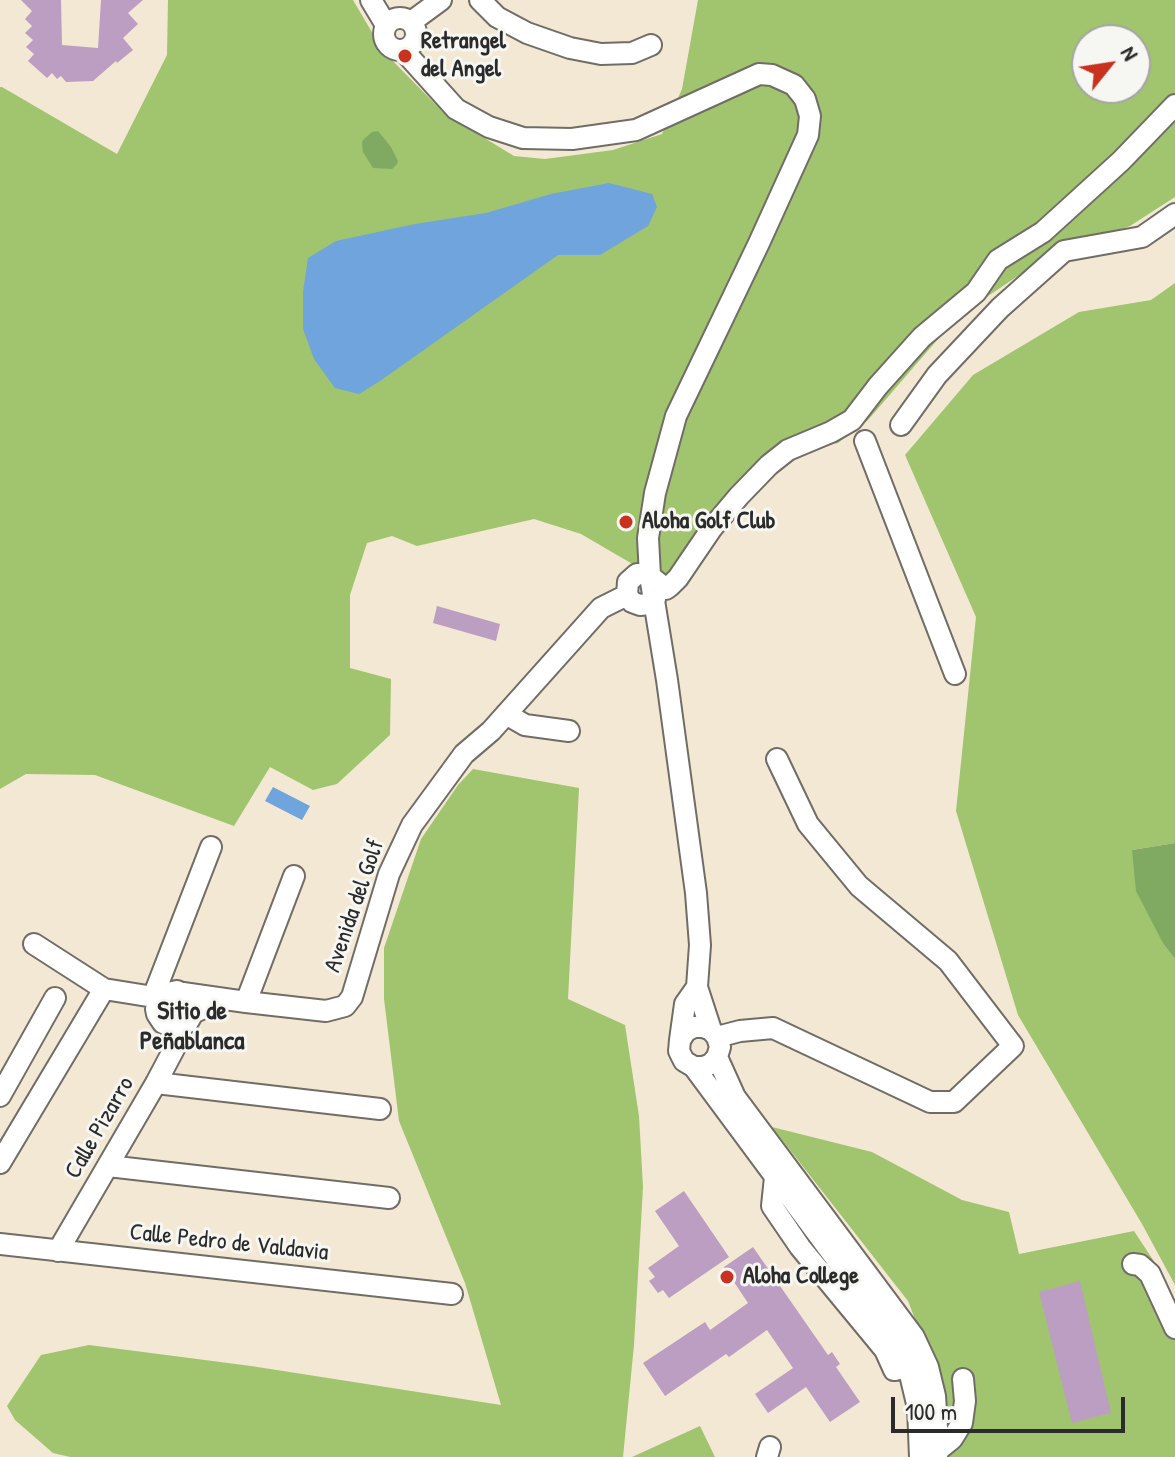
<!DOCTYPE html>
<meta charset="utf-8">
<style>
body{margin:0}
#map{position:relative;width:1175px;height:1457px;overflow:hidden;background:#f3e8d4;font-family:"Patrick Hand",sans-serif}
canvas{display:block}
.north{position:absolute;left:1071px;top:24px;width:80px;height:80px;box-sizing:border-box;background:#f6f6f2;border:2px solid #a5a5a2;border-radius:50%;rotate:60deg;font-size:22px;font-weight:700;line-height:32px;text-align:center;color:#2b2b2b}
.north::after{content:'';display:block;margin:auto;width:28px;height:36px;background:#c8321e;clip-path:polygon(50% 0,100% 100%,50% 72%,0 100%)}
.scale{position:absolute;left:891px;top:1397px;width:234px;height:36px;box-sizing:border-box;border:4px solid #2b2b2b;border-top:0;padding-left:10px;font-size:24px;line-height:28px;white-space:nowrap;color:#2b2b2b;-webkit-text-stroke:6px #f6f6f2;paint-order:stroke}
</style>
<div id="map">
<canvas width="1175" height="1457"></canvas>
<div class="north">N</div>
<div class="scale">100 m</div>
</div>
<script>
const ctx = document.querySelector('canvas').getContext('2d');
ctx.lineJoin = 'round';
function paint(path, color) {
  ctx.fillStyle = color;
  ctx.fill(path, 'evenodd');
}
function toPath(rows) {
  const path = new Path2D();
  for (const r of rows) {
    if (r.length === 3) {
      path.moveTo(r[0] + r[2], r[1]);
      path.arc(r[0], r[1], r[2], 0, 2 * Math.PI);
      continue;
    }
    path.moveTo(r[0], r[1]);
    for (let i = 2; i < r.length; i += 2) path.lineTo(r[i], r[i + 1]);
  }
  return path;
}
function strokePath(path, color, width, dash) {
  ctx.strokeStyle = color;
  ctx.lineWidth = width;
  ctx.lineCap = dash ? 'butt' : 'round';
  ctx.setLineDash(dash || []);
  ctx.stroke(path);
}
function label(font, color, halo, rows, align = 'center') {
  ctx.font = font + ' "Patrick Hand",sans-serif';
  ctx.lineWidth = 6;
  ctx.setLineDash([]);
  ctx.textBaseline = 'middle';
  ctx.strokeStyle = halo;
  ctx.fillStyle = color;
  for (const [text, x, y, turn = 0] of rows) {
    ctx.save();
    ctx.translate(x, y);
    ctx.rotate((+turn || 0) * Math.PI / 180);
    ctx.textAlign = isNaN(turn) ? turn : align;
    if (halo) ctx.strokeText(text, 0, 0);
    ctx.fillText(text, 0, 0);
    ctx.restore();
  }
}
const green = toPath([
 [168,0,353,0,383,51,445,114,514,156,545,159,613,150,662,134,682,89,698,0,1175,0,1175,197,1130,226,1043,259,957,317,868,420,838,443,772,458,665,583,581,534,534,519,417,546,392,536,367,543,350,595,350,668,391,679,390,735,337,784,313,790,270,767,234,826,95,775,26,774,0,789,0,87,2,87,117,154,167,55],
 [1087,40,1135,40,1135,88,1087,88],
 [1175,283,1175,843,1132,850,1164,945,1175,959,1175,1285,1142,1224,1018,1015,956,811,976,617,905,455,973,375,1079,312,1151,300],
 [473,769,579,788,568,999,625,1025,639,1116,643,1187,634,1345,623,1457,70,1457,53,1453,15,1420,7,1406,41,1355,89,1345,251,1366,501,1405,465,1283,399,1121,384,999,384,948,421,839,458,785],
 [772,1127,872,1152,962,1200,1009,1212,1019,1254,1134,1231,1163,1275,1175,1304,1175,1457,947,1457,944,1394,908,1301],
 [700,1426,715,1457,632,1457]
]);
const forest = toPath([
 [378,131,391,147,398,161,397,164,392,169,373,168,363,152,362,142,364,139,372,132],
 [1175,843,1175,959,1164,945,1136,891,1132,850]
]);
const water = toPath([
 [609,183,652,194,657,207,648,226,600,255,558,255,380,381,359,394,335,388,314,359,303,329,303,292,308,258,336,241,415,224,486,213,551,194],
 [273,787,310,806,302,820,265,801]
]);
const building = toPath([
 [21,0,61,0,62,45,98,48,101,0,143,0,128,13,138,24,123,38,133,50,117,63,116,61,93,81,66,82,61,76,57,79,52,73,47,78,28,61,34,54,26,47,33,40,25,33,32,26,25,19,32,11],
 [437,606,500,624,496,641,433,623],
 [684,1191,729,1257,669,1298,663,1290,658,1293,649,1281,655,1277,648,1268,679,1246,655,1211],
 [753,1247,828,1355,832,1352,840,1364,836,1367,860,1402,830,1422,806,1387,768,1413,755,1394,793,1368,767,1330,729,1357,726,1354,665,1396,643,1363,705,1322,710,1330,748,1303,724,1267],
 [1080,1281,1111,1413,1072,1423,1039,1292]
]);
const minor = toPath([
 [371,0,386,25],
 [480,0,497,17,527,33,570,48,601,54,632,53,651,45],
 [400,34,16],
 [411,22,441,0],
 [403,50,456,109,489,127,523,138,572,139,636,130,759,74,772,75,794,85,805,99,810,116,808,135,759,243,676,416,655,493,648,538,650,576,667,680,696,893,700,945,697,987,711,1030],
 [901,425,937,375,1000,308,1064,251,1142,237,1175,214],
 [865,441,955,674],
 [655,599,648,604,640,605,632,602,627,595,628,582,637,574,644,574,650,576,666,589,670,586,678,578,712,528,739,496,769,465,788,450,831,432,852,420,878,386,922,337,976,292,998,260,1043,232,1121,161,1175,105],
 [506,714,525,725,569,731],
 [34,944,104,989,160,998],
 [183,993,246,1002,326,1011,345,1006,352,997,389,874,412,825,464,754,491,731,601,608,627,595],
 [153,997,211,847],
 [246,1002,294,876],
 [193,1013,193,1007,188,996,177,991,164,994,160,998,156,1009,157,1014,163,1023,173,1027,178,1027,188,1022,193,1013,223,999],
 [717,1037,740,1031,773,1028,930,1102,954,1102,1013,1046,948,961,859,886,808,824,777,759],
 [680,1040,685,1004,697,987],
 [717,1057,735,1097,914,1337,928,1367,935,1396,937,1427,937,1457],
 [694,1067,703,1067,711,1064,717,1057,720,1047,717,1037,711,1030,703,1027,694,1027,686,1031,680,1040,679,1051,684,1061,694,1067,894,1337,908,1366,918,1408,920,1457],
 [156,1083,380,1109],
 [0,1096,55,998],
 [0,1163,104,989],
 [108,1166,389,1198],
 [775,1177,772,1206,800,1247,885,1350,894,1370,896,1370],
 [0,1244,452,1294],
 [58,1251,156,1083,174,1049,178,1027],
 [1133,1264,1140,1265,1150,1274,1175,1328],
 [937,1451,952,1439,962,1423,965,1401,963,1379],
 [767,1457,770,1447]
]);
const markers = [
 [405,56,8,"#c8321e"],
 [626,522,8,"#c8321e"],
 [727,1277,8,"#c8321e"]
];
const poiNames = [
 ["Retrangel",421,42],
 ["del Angel",421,70],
 ["Aloha Golf Club",642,522],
 ["Aloha College",743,1277]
];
const streetNames = [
 ["Avenida del Golf",355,906,-71],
 ["Calle Pizarro",100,1128,-60],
 ["Calle Pedro de Valdavia",229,1243,6]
];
const neighbourhoodNames = [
 ["Sitio de",192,1012],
 ["Peñablanca",192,1042]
];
paint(green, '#a1c46e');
paint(forest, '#80aa61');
paint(water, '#6fa4dc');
paint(building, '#bc9ec3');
strokePath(minor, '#716d66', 24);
strokePath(minor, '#fff', 20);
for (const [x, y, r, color] of markers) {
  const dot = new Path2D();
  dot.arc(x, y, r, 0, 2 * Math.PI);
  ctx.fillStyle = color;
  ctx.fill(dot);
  strokePath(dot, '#f6f6f2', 3);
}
label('bold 24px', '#2b2b2b', '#f6f6f2', poiNames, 'left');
label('24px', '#2b2b2b', '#f6f6f2', streetNames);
label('bold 26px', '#2b2b2b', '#f6f6f2', neighbourhoodNames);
</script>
